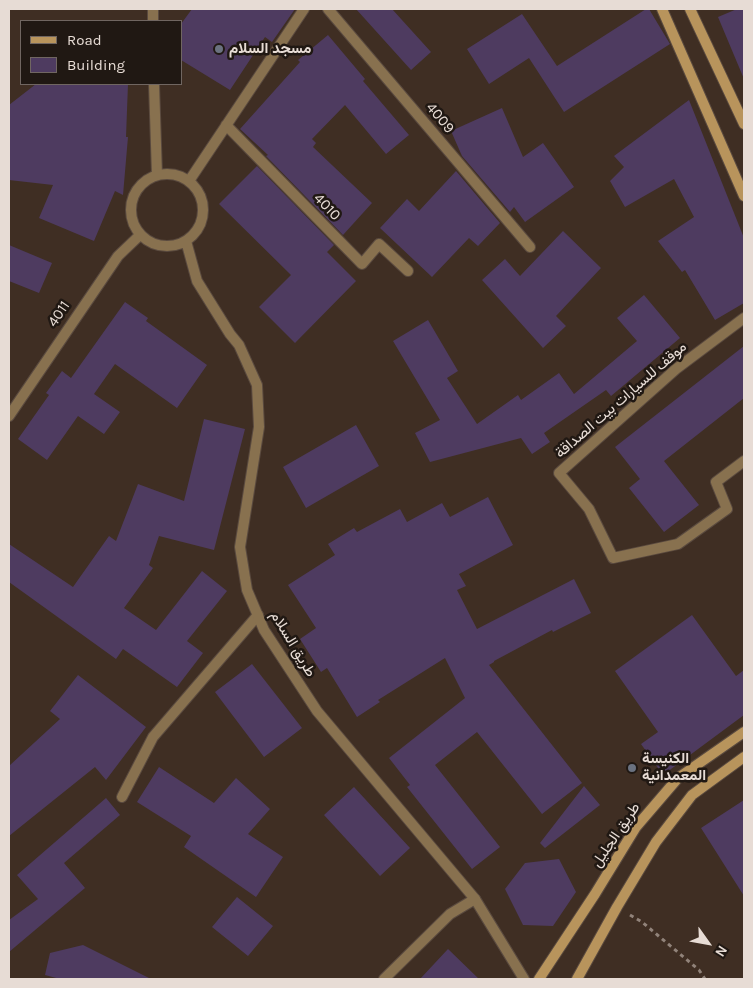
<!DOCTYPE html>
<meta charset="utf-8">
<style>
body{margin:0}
#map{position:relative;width:753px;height:988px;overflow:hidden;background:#3f2e23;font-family:Karla,sans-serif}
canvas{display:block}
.frame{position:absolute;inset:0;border:10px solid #e7dcd5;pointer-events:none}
.legend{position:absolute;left:20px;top:20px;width:162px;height:65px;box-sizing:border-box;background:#201813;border:1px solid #706661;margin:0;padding:6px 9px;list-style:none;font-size:15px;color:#e7dcd5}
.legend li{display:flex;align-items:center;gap:10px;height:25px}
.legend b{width:25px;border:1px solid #706661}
.north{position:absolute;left:683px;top:918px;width:50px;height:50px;-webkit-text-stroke:4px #201813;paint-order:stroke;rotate:122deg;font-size:14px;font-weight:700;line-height:20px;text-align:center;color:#e7dcd5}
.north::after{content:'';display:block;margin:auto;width:18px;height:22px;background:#e7dcd5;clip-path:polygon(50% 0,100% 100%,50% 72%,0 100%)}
</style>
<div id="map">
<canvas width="753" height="988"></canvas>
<div class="frame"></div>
<ul class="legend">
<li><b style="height:6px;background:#b8945c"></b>Road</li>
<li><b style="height:14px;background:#4e3b60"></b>Building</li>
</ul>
<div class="north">N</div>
</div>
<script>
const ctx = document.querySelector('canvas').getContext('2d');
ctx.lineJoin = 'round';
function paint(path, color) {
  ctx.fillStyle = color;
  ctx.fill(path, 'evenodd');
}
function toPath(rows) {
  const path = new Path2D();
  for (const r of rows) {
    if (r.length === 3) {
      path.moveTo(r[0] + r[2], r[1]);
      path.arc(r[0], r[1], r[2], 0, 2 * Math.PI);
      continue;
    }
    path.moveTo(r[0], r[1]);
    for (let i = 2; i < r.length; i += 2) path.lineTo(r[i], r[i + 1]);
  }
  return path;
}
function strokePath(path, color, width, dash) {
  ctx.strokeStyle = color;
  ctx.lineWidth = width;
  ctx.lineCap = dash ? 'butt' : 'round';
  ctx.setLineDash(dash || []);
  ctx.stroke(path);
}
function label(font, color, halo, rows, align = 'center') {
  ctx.font = font + ' Karla,Vazirmatn,sans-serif';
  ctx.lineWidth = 5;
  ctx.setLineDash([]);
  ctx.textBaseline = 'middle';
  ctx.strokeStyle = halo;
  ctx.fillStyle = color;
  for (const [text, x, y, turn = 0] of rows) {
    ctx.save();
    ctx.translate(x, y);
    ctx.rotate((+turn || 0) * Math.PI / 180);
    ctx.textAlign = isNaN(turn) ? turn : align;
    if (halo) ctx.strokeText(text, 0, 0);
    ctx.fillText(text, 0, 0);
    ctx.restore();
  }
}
const building = toPath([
 [192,9,295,9,272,42,265,37,230,90,181,60,181,24],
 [356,9,392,9,431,52,411,70],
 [646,9,649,9,670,44,564,112,529,58,489,84,467,49,522,14,557,66],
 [737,9,744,9,744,79,718,17],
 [328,35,365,79,363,81,409,135,386,154,345,105,312,139,316,143,313,147,372,203,343,235,266,156,268,155,240,129,300,62,298,60],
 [36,84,128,84,126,137,128,137,123,195,115,191,94,241,39,218,53,185,9,180,9,105],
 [689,100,744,238,744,303,715,320,685,270,682,272,658,241,694,217,674,179,625,207,610,181,624,167,614,156],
 [502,108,523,157,543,143,574,187,525,222,514,207,510,212,462,156,451,131],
 [257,166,334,245,327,252,356,281,295,343,259,307,291,275,219,204],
 [456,171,500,223,478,246,469,238,432,277,380,228,407,199,419,211],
 [563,231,601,268,556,316,566,326,543,348,482,280,505,259,520,276],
 [9,245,52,263,39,293,9,281],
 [644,295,680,338,611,396,606,390,544,433,550,442,532,454,521,438,430,462,415,433,440,420,393,341,428,320,458,371,447,378,477,424,518,395,521,400,559,373,574,394,637,341,617,318],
 [125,302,148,318,146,321,207,365,177,408,115,364,94,394,120,412,104,434,78,416,47,460,18,439,49,395,46,393,62,371,71,378],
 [744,346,744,398,664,461,699,505,664,532,629,488,640,479,615,447],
 [204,419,245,429,214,550,159,536,149,565,153,568,124,608,156,630,202,571,227,591,187,641,203,653,177,687,123,649,116,659,9,582,9,544,73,587,109,536,116,541,138,484,184,501],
 [356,425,379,466,306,508,283,467],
 [488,497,513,545,459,574,466,586,457,590,477,629,574,579,591,613,553,632,552,630,494,661,494,662,489,665,582,783,542,814,477,732,435,765,500,847,472,869,407,787,410,785,389,758,465,698,445,658,378,700,380,702,357,717,327,668,321,672,300,639,316,628,288,585,335,555,328,544,354,528,357,532,400,509,407,522,442,503,450,517],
 [692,615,736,676,744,670,744,715,663,775,641,744,658,732,615,671],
 [252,664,302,728,264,757,215,692],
 [78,675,146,727,106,780,95,767,9,836,9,766,60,719,50,711],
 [159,767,214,803,236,778,270,809,248,834,283,857,256,897,184,847,191,836,137,802],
 [584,786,600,805,545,848,540,843],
 [354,787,410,848,380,876,324,815],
 [106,798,120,815,64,863,85,888,9,952,9,920,38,899,17,875],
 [744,800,744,896,701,828],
 [559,859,576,892,553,926,523,925,505,889,525,863],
 [237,897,273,926,248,956,212,927],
 [83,945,151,979,60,979,45,975,50,953],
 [448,949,479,979,420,979]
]);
const path = toPath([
 [630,915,642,922,699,970,705,979]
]);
const lane = toPath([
 [744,318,676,369,559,473,589,509,613,558,678,544,727,509,716,482,744,461],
 [122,797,153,737,258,615],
 [384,979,450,914,475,899]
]);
const street = toPath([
 [153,9,153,21],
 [328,9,530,247],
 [154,84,157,175],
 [226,125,362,264,379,244,408,271],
 [167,210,36],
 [189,181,304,9],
 [186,241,197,281,230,334,239,345,257,385,259,427,240,547,247,590,264,630,317,711,475,899,524,979],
 [9,416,118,256,140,235]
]);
const secondary = toPath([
 [662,9,744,196],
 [690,9,744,124],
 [539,979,595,894,636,827,678,778,744,732],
 [577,979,617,907,656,842,692,795,744,757]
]);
const markers = [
 [219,49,5,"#6b7280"],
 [632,768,5,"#6b7280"]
];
const poiNames = [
 ["مسجد السلام",229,49],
 ["الكنيسة",642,759],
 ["المعمدانية",642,776]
];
const streetNames = [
 ["4009",440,118,50],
 ["4010",327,207,46],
 ["4011",59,314,-56],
 ["موقف للسيارات بيت الصداقة",621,400,-41],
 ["طريق السلام",293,644,59],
 ["طريق الجليل",616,835,-56]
];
paint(building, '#4e3b60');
strokePath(lane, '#5a4a3f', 12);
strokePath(street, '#5a4a3f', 12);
strokePath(secondary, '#5a4a3f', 12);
strokePath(path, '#91837a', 3, [4, 4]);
strokePath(lane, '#88714f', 10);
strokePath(street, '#88714f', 10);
strokePath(secondary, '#b8945c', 10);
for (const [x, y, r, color] of markers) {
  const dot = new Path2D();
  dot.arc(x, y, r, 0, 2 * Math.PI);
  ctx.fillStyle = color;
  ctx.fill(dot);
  strokePath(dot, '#201813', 2);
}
label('bold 15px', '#e7dcd5', '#201813', poiNames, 'left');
label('15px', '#e7dcd5', '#201813', streetNames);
</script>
